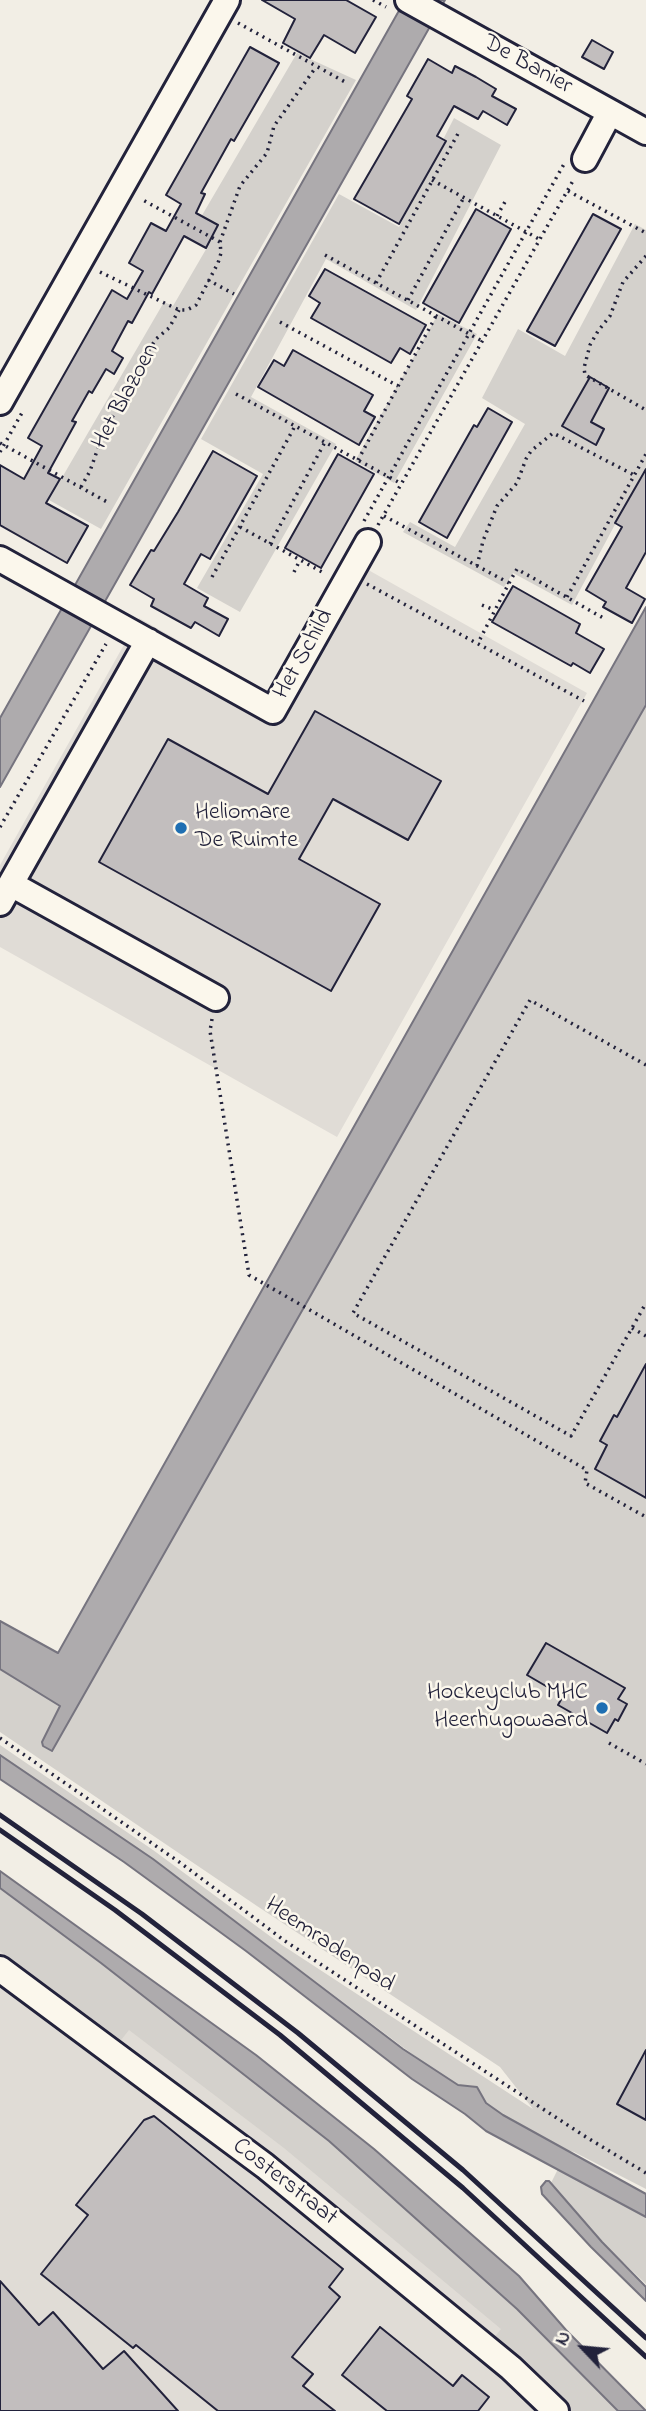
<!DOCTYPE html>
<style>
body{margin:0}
#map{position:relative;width:646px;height:2411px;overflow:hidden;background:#f2eee5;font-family:"Indie Flower",sans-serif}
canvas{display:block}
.north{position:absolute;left:548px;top:2313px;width:70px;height:70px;-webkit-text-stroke:5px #fbf7ec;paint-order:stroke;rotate:296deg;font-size:19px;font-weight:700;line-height:28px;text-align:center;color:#22223b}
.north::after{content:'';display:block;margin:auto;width:24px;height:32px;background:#22223b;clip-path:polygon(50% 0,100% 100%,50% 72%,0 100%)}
</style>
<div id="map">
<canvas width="646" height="2411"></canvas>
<div class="north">N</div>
</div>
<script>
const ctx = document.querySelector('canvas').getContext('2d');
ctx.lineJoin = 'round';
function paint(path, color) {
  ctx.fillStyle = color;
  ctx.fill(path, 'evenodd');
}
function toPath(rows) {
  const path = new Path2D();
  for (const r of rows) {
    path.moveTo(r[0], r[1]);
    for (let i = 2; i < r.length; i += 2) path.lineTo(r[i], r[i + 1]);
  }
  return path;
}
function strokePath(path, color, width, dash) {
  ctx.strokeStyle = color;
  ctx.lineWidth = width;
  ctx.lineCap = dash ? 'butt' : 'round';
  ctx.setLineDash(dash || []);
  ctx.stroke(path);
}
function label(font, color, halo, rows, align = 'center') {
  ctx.font = font + ' "Indie Flower",sans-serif';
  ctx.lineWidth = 5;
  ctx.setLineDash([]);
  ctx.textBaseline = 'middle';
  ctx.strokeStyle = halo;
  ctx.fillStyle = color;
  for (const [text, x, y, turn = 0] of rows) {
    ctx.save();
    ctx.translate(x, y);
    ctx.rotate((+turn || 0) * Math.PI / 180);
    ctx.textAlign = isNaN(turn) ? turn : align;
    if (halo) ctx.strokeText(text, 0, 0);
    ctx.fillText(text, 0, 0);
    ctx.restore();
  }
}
const built = toPath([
 [347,558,587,693,337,1137,0,947,0,865,139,618,267,691],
 [0,1926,314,2143,615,2411,0,2411]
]);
const green = toPath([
 [297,53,356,80,101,529,49,500,164,302,173,306,212,239,194,229],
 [454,118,501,145,416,310,326,259,251,397,336,444,240,612,197,588,263,474,201,439,339,194,399,227],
 [635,224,646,230,646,473,643,472,572,605,513,573,504,587,403,532,410,522,455,547,525,424,482,398,518,329,565,356],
 [438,314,477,334,394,483,355,461],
 [646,687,646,2189,574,2152,566,2150,503,2115,486,2103,474,2086,458,2085,424,2063,153,1859,0,1755,0,1745,153,1850,282,1945,533,2109,500,2067,257,1906,0,1732,0,1669,60,1706,42,1742],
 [0,1888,101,1963,329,2141,517,2309,618,2411,569,2411,493,2339,501,2329,284,2148,129,2030,121,2040,0,1951],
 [558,2169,646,2217,646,2284,602,2242,550,2185]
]);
const water = toPath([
 [405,0,445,0,0,787,0,718,405,0],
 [646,607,646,705,52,1751,43,1746,42,1742,60,1706,0,1669,0,1621,58,1653,646,607],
 [0,1755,153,1859,403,2049,458,2085,477,2087,486,2103,503,2115,646,2194,646,2217,486,2131,465,2114,412,2079,246,1951,124,1862,0,1779,0,1755],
 [0,1871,256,2055,374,2149,519,2276,566,2330,646,2411,618,2411,517,2309,329,2141,101,1963,0,1888,0,1871],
 [546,2181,549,2181,602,2242,646,2287,646,2301,591,2247,542,2194,541,2187,546,2181]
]);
const building = toPath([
 [262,0,346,0,376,17,355,53,324,35,310,58,283,43,295,19,262,0],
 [592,40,613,52,604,69,582,57,592,40],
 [250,47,279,63,234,141,231,139,201,193,205,194,196,213,218,225,206,248,184,236,152,294,149,292,132,323,128,321,112,351,123,358,114,374,106,369,92,393,89,391,72,421,76,422,48,473,60,479,46,503,88,526,67,563,0,525,0,465,24,479,42,446,28,438,112,290,127,299,143,271,129,263,151,223,166,231,181,204,166,195,250,47],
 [428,59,452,73,455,66,476,77,496,89,492,96,516,109,507,125,483,111,478,119,454,106,437,136,446,141,399,224,354,199,412,99,407,96,428,59],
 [476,209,511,229,459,323,423,303,476,209],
 [593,214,621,229,555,346,527,331,593,214],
 [325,269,426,325,410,354,400,348,391,363,311,318,320,303,309,296,325,269],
 [293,350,373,395,364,411,375,417,359,445,258,387,274,360,284,366,293,350],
 [590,377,609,388,591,422,604,429,596,445,562,426,590,377],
 [488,408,512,422,447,538,419,522,474,425,477,427,488,408],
 [213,451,257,476,210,559,201,554,184,584,208,598,204,606,228,619,219,636,195,622,191,628,151,606,154,599,130,585,151,550,154,551,178,512,213,451],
 [338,454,374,474,321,568,285,548,338,454],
 [646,469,646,552,626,588,645,599,632,623,603,607,606,602,586,590,622,527,615,523,646,469],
 [513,586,580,624,576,633,604,649,590,673,573,663,571,666,492,622,513,586],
 [315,711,441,781,408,840,333,799,299,859,380,904,331,991,99,862,168,739,268,794,315,711],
 [646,1364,646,1498,595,1469,607,1445,600,1441,614,1415,617,1417,646,1364],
 [546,1643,625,1688,618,1699,627,1704,618,1721,615,1719,607,1733,558,1705,563,1696,527,1675,546,1643],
 [646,2050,646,2120,617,2104,646,2050],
 [154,2116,343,2269,329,2287,340,2297,292,2357,313,2374,303,2386,335,2411,218,2411,136,2345,133,2348,41,2274,88,2215,76,2205,144,2120,154,2116],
 [0,2281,39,2325,53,2312,103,2369,124,2351,178,2411,0,2411,0,2281],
 [380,2327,453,2386,462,2375,489,2397,478,2411,387,2411,342,2375,380,2327]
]);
const path = toPath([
 [373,0,386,7],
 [238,23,347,83],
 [432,180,539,239],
 [568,191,646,233],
 [497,216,506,200],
 [220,242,240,186,267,153,274,126,316,67],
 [325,255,482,341],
 [646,256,623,282,610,316,598,331,590,345,584,368,585,375,646,410],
 [100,272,179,310,187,310,196,305,218,263,221,253,220,242,141,199],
 [208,280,234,294],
 [376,283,460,130],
 [408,300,463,199],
 [280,322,398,386],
 [236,394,402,484],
 [0,443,109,503],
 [0,452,23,411],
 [358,460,436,316],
 [81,487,90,471,104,431,117,409,128,397,145,356,156,339,169,328,179,310],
 [384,516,509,583,478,643],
 [364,521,564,164],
 [378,525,574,179],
 [240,527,324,573],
 [270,544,325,442],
 [477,566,483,541,497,506,517,483,526,459,531,451,553,433,634,475],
 [294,572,300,560],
 [212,577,295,426],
 [509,583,517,569,605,619],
 [367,584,584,701],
 [567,597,646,454],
 [482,605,494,610],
 [0,827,106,644],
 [212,1019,210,1031,249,1275,587,1470,585,1483,646,1517],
 [646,1065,530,1000,353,1313,571,1436,646,1303],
 [632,1328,646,1336],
 [0,1738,182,1864,285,1941,586,2137,646,2173],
 [609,1743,646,1764]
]);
const minor = toPath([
 [408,0,646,132],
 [585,159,610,112],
 [0,402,227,0],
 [0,559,273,711,368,542],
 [11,884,216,998],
 [0,903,148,641],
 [0,1969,265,2166,511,2368,556,2411]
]);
const rail = toPath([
 [0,1815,142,1914,298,2033,463,2170,646,2338],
 [0,1830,115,1910,280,2035,463,2188,646,2357]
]);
const markers = [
 [181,828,7,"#1f6fb2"],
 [602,1708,7,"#1f6fb2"]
];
const streetNames = [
 ["De Banier",527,66,29],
 ["Het Blazoen",127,397,-62],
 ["Het Schild",305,655,-61],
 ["Heemradenpad",329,1946,34],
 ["Costerstraat",284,2183,38]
];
const poiNames = [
 ["Heliomare",195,814],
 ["De Ruimte",195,842],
 ["Hockeyclub MHC",588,1694,"right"],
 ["Heerhugowaard",588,1722,"right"]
];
paint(built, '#e0dcd6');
paint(green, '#d4d1cc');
paint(water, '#aeabad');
strokePath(water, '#76747f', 2);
paint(building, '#c2bebe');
strokePath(building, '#22223b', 2);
strokePath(minor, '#22223b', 30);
strokePath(path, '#22223b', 3.5, [2, 5]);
strokePath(minor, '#fbf7ec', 24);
strokePath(rail, '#22223b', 5);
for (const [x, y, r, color] of markers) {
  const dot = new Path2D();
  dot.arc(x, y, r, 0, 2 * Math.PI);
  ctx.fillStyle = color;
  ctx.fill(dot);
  strokePath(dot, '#fbf7ec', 2.5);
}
label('24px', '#22223b', '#fbf7ec', streetNames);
label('24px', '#22223b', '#fbf7ec', poiNames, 'left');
</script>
